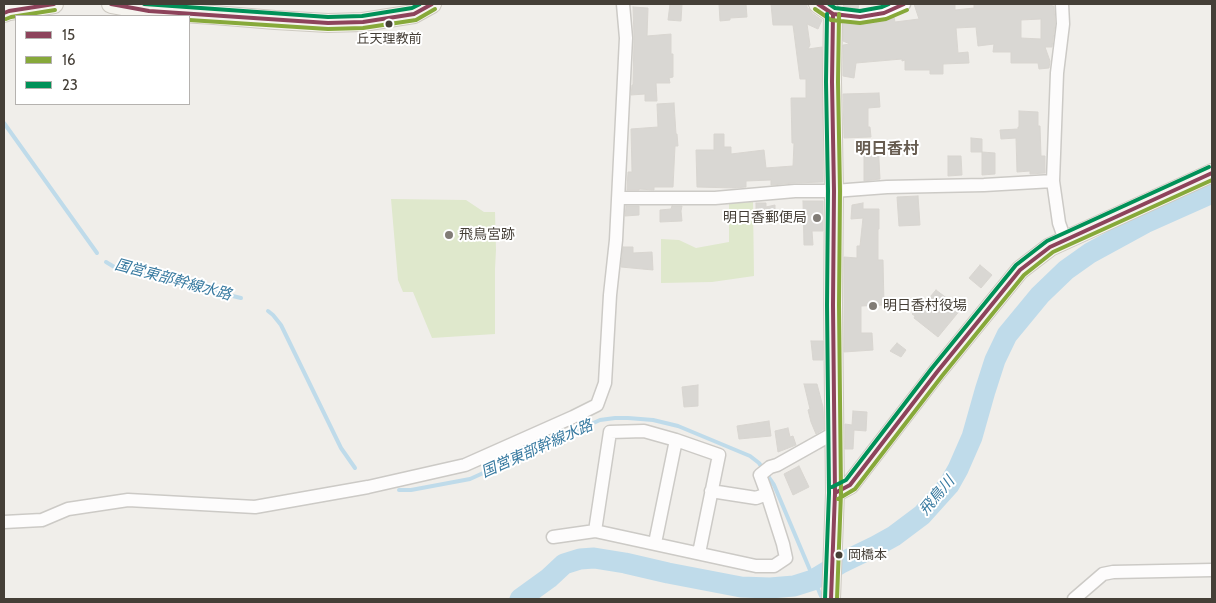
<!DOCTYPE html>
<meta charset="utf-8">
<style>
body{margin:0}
#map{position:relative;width:1216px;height:603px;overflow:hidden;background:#f0eeea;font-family:Cabin,sans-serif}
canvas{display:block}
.frame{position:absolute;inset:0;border:5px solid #453f37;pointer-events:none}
.legend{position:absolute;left:15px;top:15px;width:175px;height:90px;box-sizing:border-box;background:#fff;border:1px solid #b5b2af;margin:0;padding:6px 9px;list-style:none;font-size:15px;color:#453f37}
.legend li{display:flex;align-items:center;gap:10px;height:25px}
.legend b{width:25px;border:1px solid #b5b2af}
</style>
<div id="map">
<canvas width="1216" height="603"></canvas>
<div class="frame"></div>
<ul class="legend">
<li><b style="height:6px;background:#8d435b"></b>15</li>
<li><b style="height:6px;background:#87a93a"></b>16</li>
<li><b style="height:6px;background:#009158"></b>23</li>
</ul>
</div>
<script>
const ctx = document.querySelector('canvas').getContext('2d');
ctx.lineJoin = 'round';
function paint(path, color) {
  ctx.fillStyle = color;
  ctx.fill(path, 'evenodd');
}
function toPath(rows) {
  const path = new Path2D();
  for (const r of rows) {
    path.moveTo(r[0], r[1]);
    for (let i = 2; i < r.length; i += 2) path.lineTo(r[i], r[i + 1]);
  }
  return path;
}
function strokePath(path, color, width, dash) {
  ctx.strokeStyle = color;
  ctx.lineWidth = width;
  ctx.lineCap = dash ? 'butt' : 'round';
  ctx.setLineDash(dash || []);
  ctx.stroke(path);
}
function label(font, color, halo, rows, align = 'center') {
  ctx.font = font + ' Cabin,"Noto Sans JP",sans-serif';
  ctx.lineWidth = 4;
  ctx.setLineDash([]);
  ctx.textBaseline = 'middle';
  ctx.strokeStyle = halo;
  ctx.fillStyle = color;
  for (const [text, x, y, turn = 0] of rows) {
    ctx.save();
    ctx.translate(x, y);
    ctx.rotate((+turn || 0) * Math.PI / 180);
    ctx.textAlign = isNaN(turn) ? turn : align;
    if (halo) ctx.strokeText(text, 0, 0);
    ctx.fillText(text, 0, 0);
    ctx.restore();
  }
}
const green = toPath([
 [391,199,466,200,484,212,495,212,496,250,495,269,495,334,432,338,413,292,403,292,398,280],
 [753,202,754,276,712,282,661,283,661,239,679,240,696,248,729,242,729,203]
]);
const stream = toPath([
 [4,123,97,253],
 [106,262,116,268,241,298],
 [268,311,273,315,281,325,341,448,355,468],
 [399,490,411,490,470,479,600,420,615,418,628,418,653,420,678,426,750,456,759,463,774,485,821,596]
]);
const river = toPath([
 [520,599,549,578,564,564,580,559,594,558,625,563,668,573,741,587,770,588,794,586,813,580,841,563,876,546,894,536,922,515,949,485,958,469,972,437,985,391,995,360,1007,335,1040,295,1066,270,1090,253,1145,223,1212,193]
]);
const building = toPath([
 [670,4,682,4,681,21,668,20,670,4],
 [719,4,746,4,747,17,730,18,730,20,720,21,719,4],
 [771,4,807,4,807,7,812,13,822,20,818,29,807,24,810,45,808,49,822,47,823,182,794,183,771,185,771,180,746,181,746,187,735,188,697,187,696,150,714,150,714,134,724,134,724,147,731,147,731,154,764,150,766,168,793,166,794,143,792,143,791,98,806,98,806,79,800,79,793,25,773,25,771,4],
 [844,4,859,4,858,9,843,7,844,4],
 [914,4,955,4,955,10,974,8,974,4,1052,4,1052,6,1054,6,1055,24,1052,47,1045,47,1050,61,1049,68,1039,69,1038,63,1011,63,1011,52,993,52,994,44,978,46,976,27,956,28,958,53,968,52,969,63,943,64,943,74,930,74,930,70,905,70,905,60,902,61,902,59,856,63,854,78,843,76,843,45,850,44,843,41,843,23,861,25,886,21,894,17,895,22,919,19,914,4],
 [1041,19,1041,39,1021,38,1021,20,1041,19],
 [633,7,648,8,647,36,671,34,671,54,673,54,673,77,669,78,670,83,656,83,657,101,645,101,645,94,631,95,632,85,633,85,634,38,633,7],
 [879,93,880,107,868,108,868,127,870,127,871,137,844,138,843,94,879,93],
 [674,103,676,134,677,134,678,146,675,146,673,187,654,187,654,190,639,189,639,190,627,190,628,172,632,172,631,129,658,127,657,104,674,103],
 [1019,111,1038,112,1038,126,1040,126,1041,156,1045,156,1045,173,1030,174,1030,171,1017,172,1016,138,1001,139,1000,130,1018,129,1018,127,1019,127,1019,111],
 [971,138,982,139,982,152,971,152,971,138],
 [878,142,880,179,864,181,864,143,878,142],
 [982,152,995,153,995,174,982,175,982,152],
 [948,156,961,156,962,175,948,176,948,156],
 [918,196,920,225,899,226,897,197,918,196],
 [803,201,823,201,823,231,812,231,813,245,804,245,803,201],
 [756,203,766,203,766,207,775,205,775,216,765,216,765,220,755,220,755,215,746,215,746,212,756,210,756,203],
 [863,203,863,209,879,209,879,229,878,229,878,260,883,260,884,305,861,306,861,333,872,333,873,350,844,352,844,257,857,258,857,246,860,246,863,218,851,219,852,205,863,203],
 [626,206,639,206,639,215,625,216,626,206],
 [672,206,682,206,681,211,682,221,660,222,660,210,671,209,672,206],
 [623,247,633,247,633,253,652,252,653,270,621,267,623,247],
 [980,265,992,275,981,288,969,278,980,265],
 [936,290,961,309,938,337,914,318,915,316,912,314,922,302,924,304,936,290],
 [811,341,823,341,823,360,813,360,811,341],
 [897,343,906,350,901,357,890,351,897,343],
 [804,384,817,384,823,407,824,429,816,434,811,422,808,410,810,409,804,384],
 [698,385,698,406,684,407,682,387,698,385],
 [853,411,867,412,866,431,854,430,853,449,845,449,845,424,852,425,853,411],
 [769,421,771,436,739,439,737,426,769,421],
 [788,428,790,437,793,436,796,445,778,452,775,431,788,428],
 [799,466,809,487,793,495,784,474,799,466]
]);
const street = toPath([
 [1062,4,1063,24,1057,73,1053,181,1059,223,1065,240],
 [833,14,860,17,884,13,904,4],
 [618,198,715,198,795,191,834,191,887,187,984,185,1053,181],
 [711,491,756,498,767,494],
 [4,522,42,520,68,509,128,500,255,507,368,487,465,465,573,417,597,405,605,383,610,295,616,240,626,38,623,4],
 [595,531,610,432,644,431,676,440,719,455,699,553],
 [553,537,595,531,756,566,774,566,786,558,783,544,767,494,760,475,770,467,777,465,834,433],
 [655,543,676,440],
 [1074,599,1103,574,1113,572,1212,570]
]);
const secondary = toPath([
 [111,4,149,11,214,15,275,20,328,23,363,22,414,14,432,4],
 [818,4,833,14,832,82,834,191,833,305,835,493,831,599],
 [4,13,9,11,54,4],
 [835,493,850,485,937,372,1020,270,1050,247,1212,173]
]);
const bus1 = toPath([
 [111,4,149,11,328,23,363,22,414,14,432,4],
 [818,4,833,14,860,17,884,13,904,4],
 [4,13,9,11,54,4],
 [835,493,850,485,937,372,1020,270,1050,247,1212,173],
 [831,599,835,493,833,305,834,191,832,82,833,14]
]);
const bus2 = toPath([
 [815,9,831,20,860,23,886,19,907,10],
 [6,19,11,17,55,10],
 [189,20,328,29,363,28,416,20,435,9],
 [838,499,855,489,942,376,1024,275,1053,252,1212,180],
 [837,599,841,493,839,305,840,191,838,82,839,14]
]);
const bus3 = toPath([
 [144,4,328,17,362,16,412,8,420,4],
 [829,4,835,8,860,11,882,7,889,4],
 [832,487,846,480,932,368,1016,265,1047,241,1209,167],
 [825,599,829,493,827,305,828,191,826,82,827,14]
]);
const markers = [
 [389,24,4.5,"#453f37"],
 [817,218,5,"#817c76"],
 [449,235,5,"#817c76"],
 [873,306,5,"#817c76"],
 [839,555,4.5,"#453f37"]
];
const busNames = [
 ["丘天理教前",389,39],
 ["岡橋本",848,555,"left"]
];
const poiNames = [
 ["明日香郵便局",807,218,"right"],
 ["飛鳥宮跡",459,235],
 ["明日香村役場",883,306]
];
const waterNames = [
 ["国営東部幹線水路",173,280,15],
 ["国営東部幹線水路",537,449,-24],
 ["飛鳥川",937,496,-50]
];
const quarterNames = [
 ["明日香村",887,149]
];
paint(green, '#dfe8cc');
strokePath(stream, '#bfdbea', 4);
strokePath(river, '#bfdbea', 21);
paint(building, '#d9d7d3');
strokePath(building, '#d8d5d0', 1);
strokePath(street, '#cccac6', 15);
strokePath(secondary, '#cecac2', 20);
strokePath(street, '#fdfcfc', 12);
strokePath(secondary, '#f6f4ef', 18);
strokePath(bus1, '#8d435b', 4);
strokePath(bus2, '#87a93a', 4);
strokePath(bus3, '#009158', 4);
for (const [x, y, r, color] of markers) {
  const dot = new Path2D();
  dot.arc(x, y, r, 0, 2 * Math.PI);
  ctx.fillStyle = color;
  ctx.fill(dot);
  strokePath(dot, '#fff', 2);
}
label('13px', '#453f37', '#fff', busNames);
label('14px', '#453f37', '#fff', poiNames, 'left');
label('italic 15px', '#387aa0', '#fff', waterNames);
label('bold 16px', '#675c50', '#fff', quarterNames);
</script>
